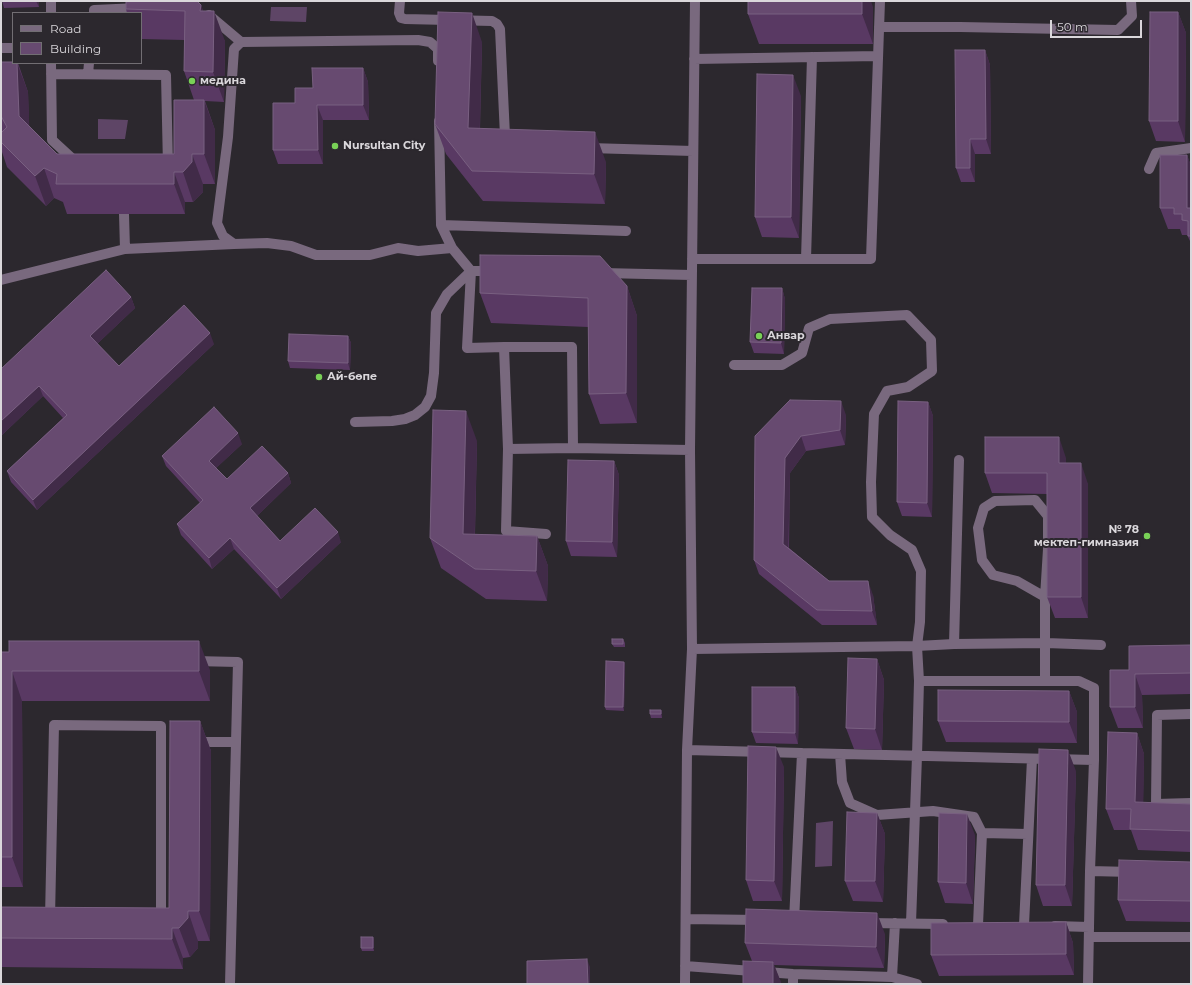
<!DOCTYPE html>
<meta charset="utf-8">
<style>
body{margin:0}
#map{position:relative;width:1192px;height:985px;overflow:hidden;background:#2c282e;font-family:Montserrat,sans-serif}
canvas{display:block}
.frame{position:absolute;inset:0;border:2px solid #dad7db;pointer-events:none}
.legend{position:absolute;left:12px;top:12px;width:130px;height:52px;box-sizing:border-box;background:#2c282e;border:1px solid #726e73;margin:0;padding:5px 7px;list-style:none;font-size:12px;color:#dad7db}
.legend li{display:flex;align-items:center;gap:8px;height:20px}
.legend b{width:20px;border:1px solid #726e73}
.scale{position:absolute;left:1050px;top:20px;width:92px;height:18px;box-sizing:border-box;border:2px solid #dad7db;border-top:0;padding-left:5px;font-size:12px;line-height:14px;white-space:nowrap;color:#dad7db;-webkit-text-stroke:3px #2c282e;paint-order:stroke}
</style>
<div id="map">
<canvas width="1192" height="985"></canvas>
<div class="frame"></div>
<ul class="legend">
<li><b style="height:5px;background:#79697e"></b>Road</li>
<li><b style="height:11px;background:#674a70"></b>Building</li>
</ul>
<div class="scale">50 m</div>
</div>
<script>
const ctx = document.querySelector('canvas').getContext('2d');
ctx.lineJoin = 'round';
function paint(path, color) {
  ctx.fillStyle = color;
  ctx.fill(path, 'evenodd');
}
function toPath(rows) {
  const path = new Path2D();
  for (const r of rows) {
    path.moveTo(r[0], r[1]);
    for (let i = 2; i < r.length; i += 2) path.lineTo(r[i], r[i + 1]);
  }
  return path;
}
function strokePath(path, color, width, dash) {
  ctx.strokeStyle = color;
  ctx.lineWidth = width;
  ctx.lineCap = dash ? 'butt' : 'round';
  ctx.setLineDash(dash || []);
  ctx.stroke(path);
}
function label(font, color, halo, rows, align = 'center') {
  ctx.font = font + ' Montserrat,sans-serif';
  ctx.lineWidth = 4;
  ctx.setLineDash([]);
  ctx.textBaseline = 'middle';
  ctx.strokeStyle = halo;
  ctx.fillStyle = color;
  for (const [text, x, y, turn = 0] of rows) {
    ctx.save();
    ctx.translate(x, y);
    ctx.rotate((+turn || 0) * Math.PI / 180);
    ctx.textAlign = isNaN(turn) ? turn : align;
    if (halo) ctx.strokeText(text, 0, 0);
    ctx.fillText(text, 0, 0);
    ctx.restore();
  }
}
const green = toPath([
 [271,7,307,7,306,22,270,21],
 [98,119,128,120,125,139,98,139],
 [833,821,832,866,815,867,816,823]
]);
const minor = toPath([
 [51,1,51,13],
 [400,1,399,13,401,18,405,19,492,21,497,24,500,29,505,136,508,142],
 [94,13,94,10,139,8],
 [209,15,241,42],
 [879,27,960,27,1118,30,1132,16,1131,1],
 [1,48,13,48],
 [694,59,878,56],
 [438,61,438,49,430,42,418,40,241,42,234,49,228,137,217,223,223,236,234,244,267,243,291,246,316,255,370,255,398,248,418,251,452,248],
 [51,63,52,140,77,163],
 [51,74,166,75,168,167,167,167],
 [88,74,89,63],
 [589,148,693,151],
 [1149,169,1156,153,1191,148],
 [124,214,125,249],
 [441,225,626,231],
 [692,259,871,259,880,1],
 [806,259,812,57],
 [492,271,471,271,467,348,504,347,508,449,506,531,546,534],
 [602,273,692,275],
 [1,280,125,249,234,244],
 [504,347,572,347,573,448],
 [734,365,782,365,802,353,809,328,830,319,907,315,931,340,932,371,908,387,887,391,874,414,871,482,872,517,890,535,912,550,921,571,920,622,917,646,919,681,917,756,911,923],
 [355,422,392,421,405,419,415,415,425,407,431,396,434,373,436,313,447,294,471,271,452,248,441,225,439,121],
 [508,449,573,448,690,450],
 [1045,597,1017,581,993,575,982,560,978,528,984,508,995,501,1035,500,1048,516,1048,549,1045,597,1045,680],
 [954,644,959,460],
 [692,649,917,646,954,644,1046,643,1101,645],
 [194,661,238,662,230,984],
 [919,681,1079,681,1094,688,1094,760,1090,871,1088,984],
 [1191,714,1157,715,1156,804,1191,803],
 [196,742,236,742],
 [687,750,802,753,794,921],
 [802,753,1094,760],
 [840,754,842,782,850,803,877,815,933,811,974,817,982,833],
 [1090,871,1132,872],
 [50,918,54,725,161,726,161,919,159,919],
 [686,919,759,920],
 [867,923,943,924],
 [978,925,982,833,1028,834],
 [1024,925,1032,759],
 [1055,926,1089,927],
 [1089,937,1191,937],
 [685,966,793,974,892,977,917,984],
 [892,977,895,923],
 [685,984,687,750,692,649,690,450,695,1],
 [793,984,793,974]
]);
const wall = toPath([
 [2,1,39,1,39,7,4,8],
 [201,5,203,11,225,41,224,102,205,101,215,130,215,184,203,184,203,192,193,202,185,202,185,214,67,214,63,202,54,198,46,206,7,167,1,149,1,62,18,63,28,92,29,126,57,154,174,154,194,100,184,71,184,40,141,39,141,13,127,13,126,9],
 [873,7,873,44,759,44,748,14],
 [1178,12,1186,33,1185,142,1156,141,1149,121],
 [482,42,480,129,606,162,605,204,483,201,446,154,435,124],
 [985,50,990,65,991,154,975,154,975,182,961,182,956,168],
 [363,68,368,82,369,120,323,120,323,164,278,164,273,150,295,103,313,88],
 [801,96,799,238,762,237,755,217],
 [1187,155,1191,166,1191,243,1187,235,1182,235,1180,229,1168,229,1160,208],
 [627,286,637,316,637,423,600,424,589,394,588,327,491,323,480,293],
 [782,288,785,299,784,354,754,353,750,342],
 [131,297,135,308,97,344,119,366,214,344,37,510,11,482,7,471,63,418,43,396,2,435,1,435,1,369],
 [348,336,351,343,350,370,290,368,288,361],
 [928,402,933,416,932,517,902,516,897,502],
 [846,415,845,445,806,451,790,473,789,548,829,581,873,595,877,625,822,625,759,574,754,560,755,436],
 [477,441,475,534,537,536,548,566,547,601,486,599,441,568,430,538],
 [242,444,216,468,227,479,288,473,291,483,257,516,280,541,341,542,281,599,234,549,212,569,181,535,177,524,200,503,166,466,162,456],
 [1066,458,1066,463,1088,484,1088,618,1055,618,1047,597,1047,494,992,493,985,473],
 [614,461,619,475,617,557,571,556,566,541],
 [623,639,625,643,625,647,614,647,612,644],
 [1191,645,1191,694,1142,695,1143,728,1118,728,1110,707,1129,670],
 [1,653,210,670,210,701,22,701,23,887,1,887],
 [877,659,884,680,882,750,854,749,846,728],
 [624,662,625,665,624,711,606,710,605,707],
 [795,687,799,698,798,744,756,743,752,732],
 [1069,691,1077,712,1077,743,946,742,938,721],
 [661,710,662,713,662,718,651,718,650,714],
 [200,721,211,751,210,941,198,941,198,948,190,957,183,958,183,969,1,967,1,907,169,908],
 [1137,733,1144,754,1143,803,1191,804,1191,852,1138,850,1131,830,1114,830,1106,809],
 [784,767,782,901,753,901,746,880],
 [1076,771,1072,906,1043,906,1036,885],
 [877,813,885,834,883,902,853,901,845,881],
 [975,835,973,904,945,903,938,882],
 [1191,862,1191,922,1126,921,1118,900],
 [1066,922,1073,943,1074,975,939,976,931,955],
 [885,934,884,968,774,965,781,984,743,984,752,961,745,943],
 [373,937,374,941,374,951,362,951,361,948]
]);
const shadedWall = toPath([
 [36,1,39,1,39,7],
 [862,1,871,1,873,7,873,44,862,14],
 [201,5,211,34,200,11],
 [214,11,225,41,224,102,213,72],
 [1178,12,1186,33,1185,142,1178,121],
 [472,13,482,42,479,158,468,128],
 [985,50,990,65,991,154,986,139],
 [17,63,28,92,30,145,19,116],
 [363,68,368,82,369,120,363,105],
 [793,75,801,96,799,238,791,217],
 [204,100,215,130,215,184,204,154],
 [317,105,323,120,323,164,318,150],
 [595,132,606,162,605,204,594,174],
 [970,139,975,154,975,182,970,168],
 [192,154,203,184,203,192,193,202,183,172],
 [1187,155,1191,166,1191,219,1187,208],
 [44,168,54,198,46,206,35,176],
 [174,172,185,202,185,214,174,184],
 [627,286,637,316,637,423,626,393],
 [782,288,785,299,784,354,781,343],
 [131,297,135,308,94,347,90,336],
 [210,333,214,344,37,510,33,500],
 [348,336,351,343,350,370,348,363],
 [39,386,43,396,2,435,1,434,1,421],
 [841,401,846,415,845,445,840,430],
 [928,402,933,416,932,517,927,503],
 [466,411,477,441,474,564,463,534],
 [238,433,242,444,213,471,209,461],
 [801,436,806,451,790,473,788,558,783,544,785,458],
 [1059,437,1066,458,1066,484,1059,463],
 [614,461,619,475,617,557,612,542],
 [1081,463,1088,484,1088,618,1081,597],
 [288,473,291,483,254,519,250,508],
 [338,532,341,542,281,599,277,588],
 [537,536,548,566,547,601,536,571],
 [230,538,234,549,212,569,209,558],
 [868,581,873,595,877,625,872,611],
 [199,641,210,670,210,701,199,671],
 [877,659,884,680,882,750,875,729],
 [624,662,625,665,624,711,623,707],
 [12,671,22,701,23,887,12,857],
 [1135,674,1142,695,1143,728,1135,707],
 [795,687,799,698,798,744,795,733],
 [1069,691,1077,712,1077,743,1069,722],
 [661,710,662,713,662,718,661,714],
 [200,721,211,751,210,941,199,911],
 [1137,733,1144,754,1143,823,1135,802],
 [776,747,784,767,782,901,774,881],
 [1068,750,1076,771,1072,906,1065,885],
 [877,813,885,834,883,902,875,881],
 [967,814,975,835,973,904,966,883],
 [188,911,198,941,198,948,190,957,179,928],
 [877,913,885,934,884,968,876,947],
 [1066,922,1073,943,1074,975,1066,954],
 [172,928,183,958,183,969,172,939],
 [373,937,374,941,374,951,373,948],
 [587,959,590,967,590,984,588,984],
 [773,962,781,982,781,984,773,984]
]);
const building = toPath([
 [126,1,197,1,201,5,200,11,214,11,213,72,184,71,185,11,126,9,126,1],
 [748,1,862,1,862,14,748,14,748,1],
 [438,12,472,13,468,128,595,132,594,174,472,171,435,124,438,12],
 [1150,12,1178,12,1178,121,1149,121,1150,12],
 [955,50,985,50,986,139,970,139,970,168,956,168,955,50],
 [1,62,13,62,13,63,17,63,19,116,57,154,174,154,174,100,204,100,204,154,192,154,192,162,183,172,174,172,174,184,56,184,57,174,44,168,35,176,1,142,1,133,7,127,1,116,1,62],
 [312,68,363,68,363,105,317,105,318,150,273,150,273,103,295,103,295,88,313,88,312,68],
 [757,74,793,75,791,217,755,217,757,74],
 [1160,155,1187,155,1187,208,1191,208,1191,236,1188,236,1188,221,1182,220,1182,214,1174,214,1174,208,1160,208,1160,155],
 [480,255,600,256,627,286,626,393,589,394,588,298,480,293,480,255],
 [106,270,131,297,90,336,119,366,184,305,210,333,33,500,7,471,67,415,39,386,1,421,1,369,106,270],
 [752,288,782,288,781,343,750,342,752,288],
 [289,334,348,336,348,363,288,361,289,334],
 [790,400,841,401,840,430,801,436,785,458,783,544,829,581,868,581,872,611,817,610,754,560,755,436,790,400],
 [898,401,928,402,927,503,897,502,898,401],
 [214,407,238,433,209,461,227,479,262,446,288,473,250,508,280,541,315,508,338,532,277,588,230,538,209,558,177,524,203,500,162,456,214,407],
 [433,410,466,411,463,534,537,536,536,571,475,569,430,538,433,410],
 [985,437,1059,437,1059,463,1081,463,1081,597,1047,597,1047,473,985,473,985,437],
 [568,460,614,461,612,542,566,541,568,460],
 [612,639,623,639,623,644,612,644,612,639],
 [9,641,199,641,199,671,12,671,12,857,1,857,1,653,2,652,9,652,9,641],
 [1191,645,1191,673,1135,674,1135,707,1110,707,1110,670,1129,670,1129,646,1191,645],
 [848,658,877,659,875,729,846,728,848,658],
 [606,661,624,662,623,707,605,707,606,661],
 [752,687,795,687,795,733,752,732,752,687],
 [938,690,1069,691,1069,722,938,721,938,690],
 [650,710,661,710,661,714,650,714,650,710],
 [170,721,200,721,199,911,188,911,188,918,179,928,172,928,172,939,1,938,1,907,169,908,170,721],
 [1108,732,1137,733,1135,802,1191,804,1191,831,1130,829,1131,809,1106,809,1108,732],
 [748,746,776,747,774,881,746,880,748,746],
 [1039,749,1068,750,1065,885,1036,885,1039,749],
 [847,812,877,813,875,881,845,881,847,812],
 [939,813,967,814,966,883,938,882,939,813],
 [1119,860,1191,862,1191,901,1118,900,1119,860],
 [746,909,877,913,876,947,745,943,746,909],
 [1066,922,1066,954,931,955,931,923,1066,922],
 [361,937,373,937,373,948,361,948,361,937],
 [587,959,588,984,527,984,527,961,587,959],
 [743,961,773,962,773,984,743,984,743,961]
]);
const markers = [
 [192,81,4,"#79d157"],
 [335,146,4,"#79d157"],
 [759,336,4,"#79d157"],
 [319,377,4,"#79d157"],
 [1147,536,4,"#79d157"]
];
const poiNames = [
 ["медина",200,81],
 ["Nursultan City",343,146],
 ["Анвар",767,336],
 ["Ай-бөпе",327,377],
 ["№ 78",1139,530,"right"],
 ["мектеп-гимназия",1139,543,"right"]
];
paint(green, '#5e4566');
strokePath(minor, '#79697e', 10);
paint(wall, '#593963');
paint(shadedWall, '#412b48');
paint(building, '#674a70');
strokePath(building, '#796081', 1);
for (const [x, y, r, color] of markers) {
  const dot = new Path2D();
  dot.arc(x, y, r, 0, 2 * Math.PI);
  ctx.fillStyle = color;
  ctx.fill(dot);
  strokePath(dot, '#2c282e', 1.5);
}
label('bold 11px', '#dad7db', '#2c282e', poiNames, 'left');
</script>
